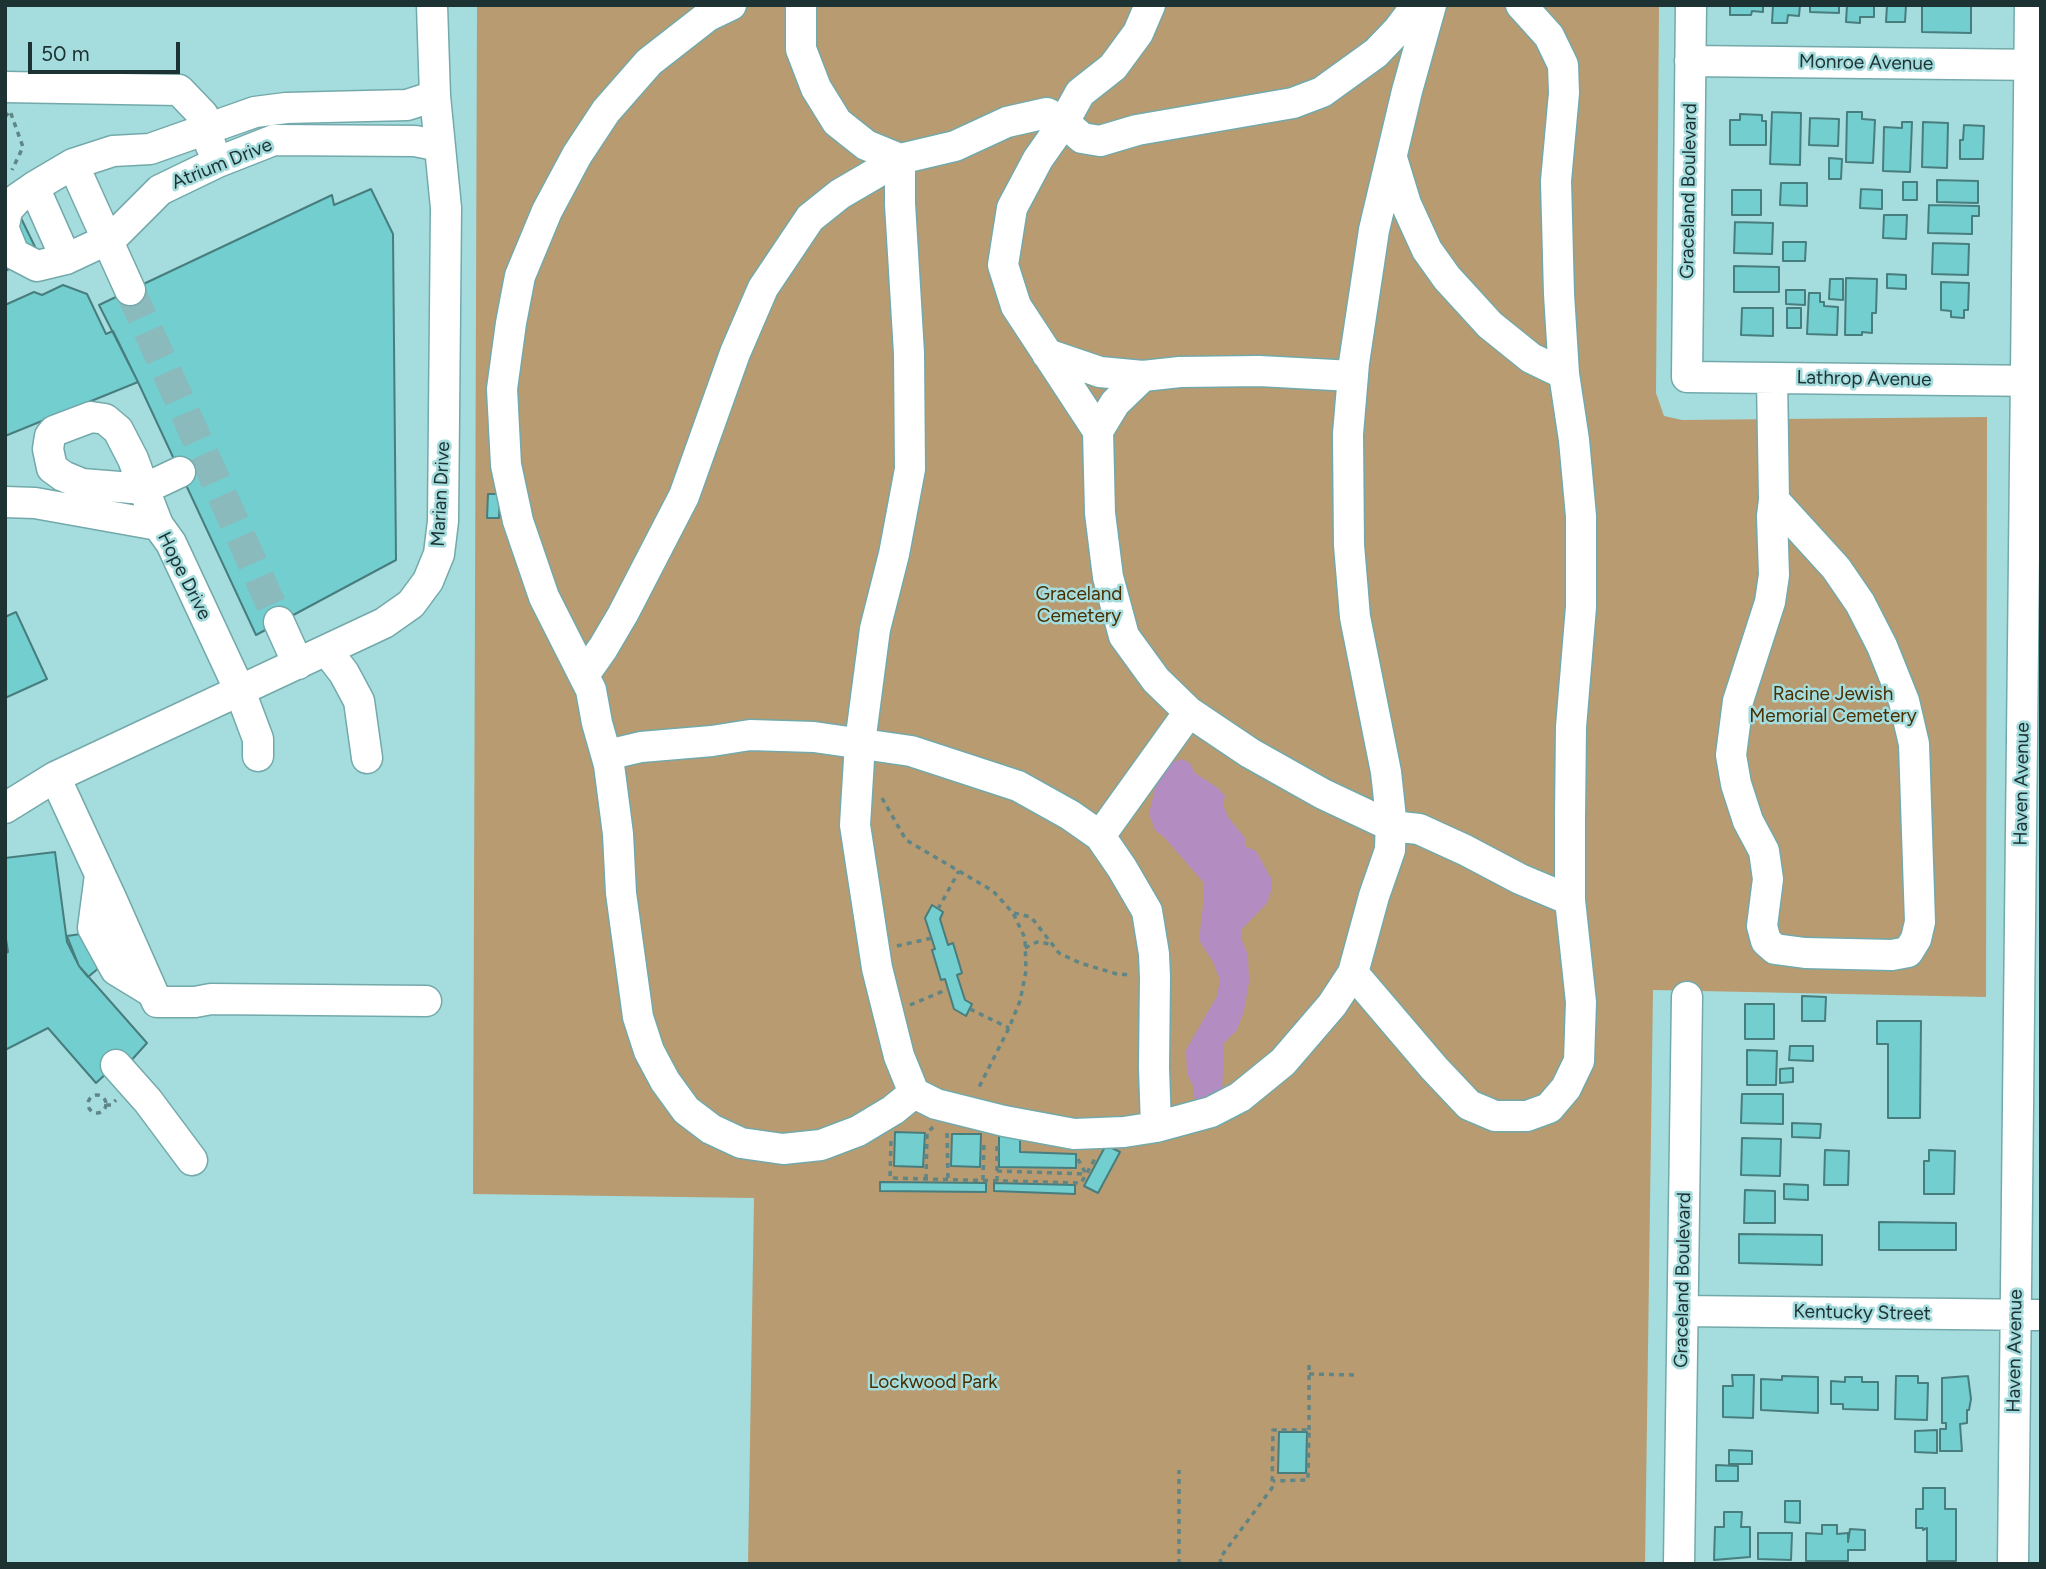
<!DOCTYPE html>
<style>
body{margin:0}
#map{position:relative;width:2046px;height:1569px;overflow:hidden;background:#a5dcdd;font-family:Figtree,sans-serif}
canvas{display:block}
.frame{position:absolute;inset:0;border:7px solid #1c3233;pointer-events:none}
.scale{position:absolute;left:28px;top:42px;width:152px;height:32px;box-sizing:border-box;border:4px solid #1c3233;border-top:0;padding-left:9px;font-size:21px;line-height:24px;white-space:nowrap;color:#1c3233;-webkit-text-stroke:5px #a5dcdd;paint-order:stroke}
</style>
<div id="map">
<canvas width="2046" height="1569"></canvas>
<div class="frame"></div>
<div class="scale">50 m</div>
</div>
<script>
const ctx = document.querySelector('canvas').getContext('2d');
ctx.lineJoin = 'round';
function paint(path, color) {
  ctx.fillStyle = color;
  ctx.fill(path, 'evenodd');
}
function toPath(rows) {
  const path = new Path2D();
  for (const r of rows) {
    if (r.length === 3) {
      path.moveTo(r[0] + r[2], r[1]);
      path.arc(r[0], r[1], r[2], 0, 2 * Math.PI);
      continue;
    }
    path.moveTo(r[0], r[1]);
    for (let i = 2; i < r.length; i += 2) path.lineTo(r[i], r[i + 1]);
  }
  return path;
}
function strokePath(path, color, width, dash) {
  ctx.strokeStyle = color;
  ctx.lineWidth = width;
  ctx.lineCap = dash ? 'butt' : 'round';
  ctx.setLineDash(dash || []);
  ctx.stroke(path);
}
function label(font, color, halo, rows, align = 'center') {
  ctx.font = font + ' Figtree,sans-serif';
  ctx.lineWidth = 5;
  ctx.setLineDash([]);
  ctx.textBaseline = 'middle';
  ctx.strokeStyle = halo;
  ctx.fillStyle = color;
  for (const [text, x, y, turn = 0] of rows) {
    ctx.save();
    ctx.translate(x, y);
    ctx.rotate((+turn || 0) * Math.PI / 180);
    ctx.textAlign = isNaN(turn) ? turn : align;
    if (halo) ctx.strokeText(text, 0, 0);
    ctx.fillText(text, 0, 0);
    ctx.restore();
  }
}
const green = toPath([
 [477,5,1659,5,1656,393,1664,416,1682,420,1987,417,1986,997,1653,990,1645,1564,748,1564,754,1198,473,1194]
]);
const water = toPath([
 [1182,759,1190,763,1195,773,1218,788,1225,796,1223,805,1228,817,1245,838,1245,846,1256,851,1271,878,1271,891,1267,903,1241,930,1241,938,1248,955,1249,982,1244,1011,1237,1030,1224,1043,1222,1097,1195,1102,1193,1086,1187,1073,1186,1050,1217,996,1220,980,1213,962,1199,940,1204,897,1203,882,1164,837,1155,830,1149,814,1155,788,1171,763]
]);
const building = toPath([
 [1730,5,1763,5,1763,12,1752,11,1751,15,1730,15,1730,5],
 [1773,5,1800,5,1799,16,1788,15,1787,23,1772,23,1773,5],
 [1810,5,1839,5,1839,13,1810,12,1810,5],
 [1847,5,1874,5,1874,17,1860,17,1860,23,1846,22,1847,5],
 [1887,5,1906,5,1905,22,1886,22,1887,5],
 [1922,5,1971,5,1971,33,1922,32,1922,5],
 [1772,112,1801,113,1800,165,1770,164,1772,112],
 [1847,112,1862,112,1862,119,1875,120,1873,163,1846,162,1847,112],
 [1740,114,1762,115,1762,121,1766,121,1766,145,1730,145,1730,120,1740,120,1740,114],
 [1810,118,1839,119,1838,146,1809,145,1810,118],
 [1902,122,1912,122,1910,172,1883,171,1884,127,1902,128,1902,122],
 [1923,122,1948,123,1947,168,1922,167,1923,122],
 [1964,125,1984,126,1983,159,1960,159,1960,140,1963,140,1964,125],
 [1829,158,1842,159,1841,179,1829,179,1829,158],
 [1937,180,1978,181,1978,203,1937,202,1937,180],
 [1903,182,1917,182,1917,200,1903,200,1903,182],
 [1781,183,1807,183,1807,206,1780,205,1781,183],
 [371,189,393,234,396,560,256,635,138,382,99,305,332,195,334,205,371,189],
 [1861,189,1882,190,1882,209,1860,208,1861,189],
 [1732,190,1761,190,1761,215,1732,215,1732,190],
 [1929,205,1979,206,1979,216,1972,216,1972,234,1928,233,1929,205],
 [1884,215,1907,215,1906,239,1883,238,1884,215],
 [20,216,39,255,5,271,5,223,20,216],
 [1735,222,1773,223,1772,254,1734,253,1735,222],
 [1783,242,1806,242,1805,261,1783,261,1783,242],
 [1933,243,1969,244,1968,275,1932,274,1933,243],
 [1734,266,1779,267,1779,292,1734,292,1734,266],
 [1887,274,1906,275,1906,289,1887,288,1887,274],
 [1846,278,1877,279,1876,313,1872,313,1872,333,1862,332,1862,335,1845,335,1846,278],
 [1830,279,1843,279,1843,300,1829,299,1830,279],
 [1941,282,1969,283,1968,310,1964,310,1964,318,1951,317,1951,311,1941,310,1941,282],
 [63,285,87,294,106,334,113,331,138,382,5,436,5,305,34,292,42,295,63,285],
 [1786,290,1805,290,1805,305,1786,304,1786,290],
 [1809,293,1820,293,1820,302,1824,302,1824,306,1838,307,1837,335,1807,334,1809,293],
 [1742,308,1773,308,1773,336,1741,335,1742,308],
 [1787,308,1801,308,1801,328,1787,328,1787,308],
 [488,494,500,494,499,518,487,518,488,494],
 [16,612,47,679,5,698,5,617,16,612],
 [55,852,67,942,79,966,147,1043,128,1064,122,1059,96,1083,48,1028,5,1050,5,954,8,952,5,933,5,858,55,852],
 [932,905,943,912,940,919,948,945,953,943,962,973,957,975,965,1000,972,1004,966,1016,954,1009,945,979,941,980,932,950,935,949,925,918,932,905],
 [109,930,118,952,88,977,79,966,67,936,109,930],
 [1802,996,1826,997,1825,1021,1802,1021,1802,996],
 [1745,1004,1774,1004,1774,1039,1745,1039,1745,1004],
 [1877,1021,1921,1021,1920,1118,1888,1118,1888,1044,1877,1044,1877,1021],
 [1790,1046,1813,1046,1813,1061,1789,1060,1790,1046],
 [1747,1050,1777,1051,1776,1085,1747,1085,1747,1050],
 [1793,1068,1793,1082,1780,1083,1780,1069,1793,1068],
 [1742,1094,1783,1094,1783,1124,1741,1123,1742,1094],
 [1792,1123,1821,1124,1820,1138,1792,1137,1792,1123],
 [895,1132,925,1133,923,1167,894,1166,895,1132],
 [952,1134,981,1134,980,1167,951,1166,952,1134],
 [999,1136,1020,1136,1020,1152,1076,1154,1076,1168,999,1167,999,1136],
 [1742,1138,1781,1139,1780,1176,1741,1175,1742,1138],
 [1106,1145,1120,1152,1098,1193,1084,1186,1106,1145],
 [1825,1150,1849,1151,1848,1185,1824,1185,1825,1150],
 [1929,1150,1955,1151,1954,1194,1924,1194,1924,1161,1929,1161,1929,1150],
 [880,1182,986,1183,986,1192,880,1191,880,1182],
 [994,1183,1075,1185,1075,1194,994,1191,994,1183],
 [1784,1184,1808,1185,1808,1200,1784,1199,1784,1184],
 [1745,1190,1775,1191,1775,1223,1744,1223,1745,1190],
 [1879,1222,1956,1223,1956,1250,1879,1250,1879,1222],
 [1739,1234,1822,1235,1822,1265,1739,1263,1739,1234],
 [1732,1375,1754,1375,1753,1418,1723,1417,1723,1386,1733,1386,1732,1375],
 [1782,1376,1818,1377,1818,1413,1761,1410,1761,1379,1782,1380,1782,1376],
 [1896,1376,1918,1376,1918,1383,1928,1383,1927,1420,1895,1419,1896,1376],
 [1968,1376,1971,1399,1969,1410,1967,1410,1967,1423,1960,1424,1962,1451,1940,1451,1940,1429,1946,1429,1946,1423,1942,1423,1942,1378,1968,1376],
 [1845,1377,1862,1377,1862,1382,1878,1382,1878,1410,1843,1409,1843,1404,1831,1404,1831,1381,1845,1382,1845,1377],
 [1937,1430,1937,1453,1915,1452,1915,1431,1937,1430],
 [1279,1432,1307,1432,1306,1473,1278,1473,1279,1432],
 [1729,1450,1752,1451,1752,1464,1729,1464,1729,1450],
 [1716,1465,1738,1466,1738,1481,1716,1481,1716,1465],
 [1923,1488,1945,1488,1945,1509,1956,1509,1956,1561,1927,1561,1927,1528,1923,1530,1923,1528,1916,1528,1916,1509,1923,1509,1923,1488],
 [1785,1501,1800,1501,1800,1523,1785,1522,1785,1501],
 [1724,1512,1742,1512,1741,1527,1750,1527,1750,1557,1714,1560,1715,1527,1724,1527,1724,1512],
 [1822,1525,1837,1525,1837,1534,1848,1533,1848,1542,1850,1529,1865,1530,1865,1550,1848,1550,1848,1561,1806,1561,1806,1533,1822,1534,1822,1525],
 [1758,1533,1792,1533,1791,1560,1758,1559,1758,1533]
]);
const minorTunnel = toPath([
 [130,290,279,622]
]);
const path = toPath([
 [5,117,10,111,23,147,12,170],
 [882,798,906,840,993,891,1013,913,1025,938,1026,971,1020,1001,1009,1028,977,1091],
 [938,909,959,871],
 [1014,913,1031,917,1059,953,1080,963,1117,974,1132,975],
 [897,946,932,938],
 [1025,948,1037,942,1050,944],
 [910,1005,948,989],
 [970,1009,1009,1028],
 [97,1104,9],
 [106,1105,111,1105,116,1100],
 [947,1133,948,1179],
 [891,1141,890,1178,1081,1183,1096,1157],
 [1078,1159,1086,1174],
 [997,1171,1086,1174],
 [926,1179,927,1133,933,1127],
 [983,1180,984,1140],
 [997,1181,997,1144],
 [1309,1374,1356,1375],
 [1309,1430,1309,1362],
 [1179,1564,1179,1470],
 [1221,1564,1220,1558,1272,1488,1273,1430,1309,1430,1308,1480,1273,1481]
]);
const minor = toPath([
 [731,5,708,16,649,62,606,111,577,155,547,211,520,276,511,323,502,389,506,465,518,521,544,597,591,690,597,723,609,765,618,834,621,893,638,1017,649,1051,665,1081,686,1110,711,1129,741,1143,783,1149,821,1145,858,1131,893,1110,914,1093],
 [801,5,801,49,816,88,837,122,866,145,900,159,900,204,909,353,910,469,894,554,875,629,860,743,855,825,877,968,899,1056,914,1093,936,1104,1004,1121,1074,1134,1124,1132,1156,1127,1211,1112,1240,1097,1283,1062,1332,1005,1353,973,1374,896,1390,850,1391,818,1386,772,1355,617,1349,545,1348,434,1354,363,1374,230,1407,91,1431,5],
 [1691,5,1687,377,2041,381],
 [1690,61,2041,65],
 [5,87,179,90,203,115,205,130,211,146],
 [1392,158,1406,204,1427,250,1447,278,1490,325,1531,358,1564,374],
 [73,164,130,290],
 [34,187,66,259],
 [5,221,7,210,18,198,34,187,73,164,113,151,150,149,255,112,286,108,407,105,435,96],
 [5,232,14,254,37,266,66,259,113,237,160,190,218,162,274,140,415,141,440,146],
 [1047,354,1100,372,1143,376],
 [1772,378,1774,500,1772,516,1774,575,1770,602,1738,701,1731,755,1736,784,1748,821,1764,851,1768,879,1762,926,1766,941,1775,949,1805,953,1892,955,1908,952,1916,939,1920,922,1914,744,1904,701,1882,646,1860,603,1836,568,1774,500],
 [1098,431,1016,306,1003,265,1012,208,1038,159,1064,122,1080,93,1113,67,1138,33,1150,5],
 [5,502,35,503,158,525,171,543,240,691,258,739,258,756],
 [158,525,144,489,133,459,118,430,105,419,91,417,54,431,50,436,48,449,52,468,63,476,82,484,144,489,180,472],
 [279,622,298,664],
 [327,651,344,673,359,701,367,758],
 [584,675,603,648,623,614,684,496,735,353,763,288,810,218,840,194,900,159,955,146,1007,122,1047,113,1064,122,1082,138,1100,141,1137,130,1293,103,1322,92,1376,53,1398,30,1417,5],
 [1189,712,1156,680,1124,636,1108,577,1100,513,1098,431,1115,403,1143,376,1180,372,1259,371,1353,376],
 [607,755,641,747,712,741,750,735,814,737,911,751,1018,786,1070,815,1100,836,1122,868,1147,911,1154,954,1155,977,1154,1068,1156,1127],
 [55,777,111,898,157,1002,195,1002,211,999,426,1001],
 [5,808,55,777,384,623,411,604,428,581,439,554,443,521,446,208,435,96,432,5],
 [1100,836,1189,712,1250,753,1323,794,1391,826,1419,829,1465,850,1520,879,1570,900],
 [100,875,93,928,116,970,152,992],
 [1353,973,1434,1068,1469,1105,1495,1116,1527,1116,1549,1108,1566,1088,1579,1061,1581,1002,1570,900,1570,818,1571,727,1581,607,1581,516,1574,440,1564,374,1559,294,1556,181,1564,93,1563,65,1549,36,1521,5],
 [116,1065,148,1101,192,1160],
 [1683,1311,2041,1315],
 [1679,1564,1687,997],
 [2013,1564,2030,5]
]);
const streetNames = [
 ["Monroe Avenue",1866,63,1],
 ["Atrium Drive",222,164,-22],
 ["Graceland Boulevard",1689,191,-89],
 ["Lathrop Avenue",1864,379,1],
 ["Marian Drive",441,494,-87],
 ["Hope Drive",184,576,63],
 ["Haven Avenue",2022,784,-89],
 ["Graceland Boulevard",1683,1280,-89],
 ["Kentucky Street",1862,1313,1],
 ["Haven Avenue",2015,1351,-89]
];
const parkNames = [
 ["Graceland",1079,594],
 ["Cemetery",1079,616],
 ["Racine Jewish",1833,694],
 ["Memorial Cemetery",1833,716],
 ["Lockwood Park",933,1382]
];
paint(green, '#b89b70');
paint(water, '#b38cc1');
paint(building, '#73ced0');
strokePath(building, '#487d7e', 2);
strokePath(minorTunnel, '#8ababb', 30, [30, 15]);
strokePath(minor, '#73a9aa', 33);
strokePath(path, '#5f8586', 3.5, [5, 5]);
strokePath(minor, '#fff', 30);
label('19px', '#1c3233', '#a5dcdd', streetNames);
label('19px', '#492f00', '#a5dcdd', parkNames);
</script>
